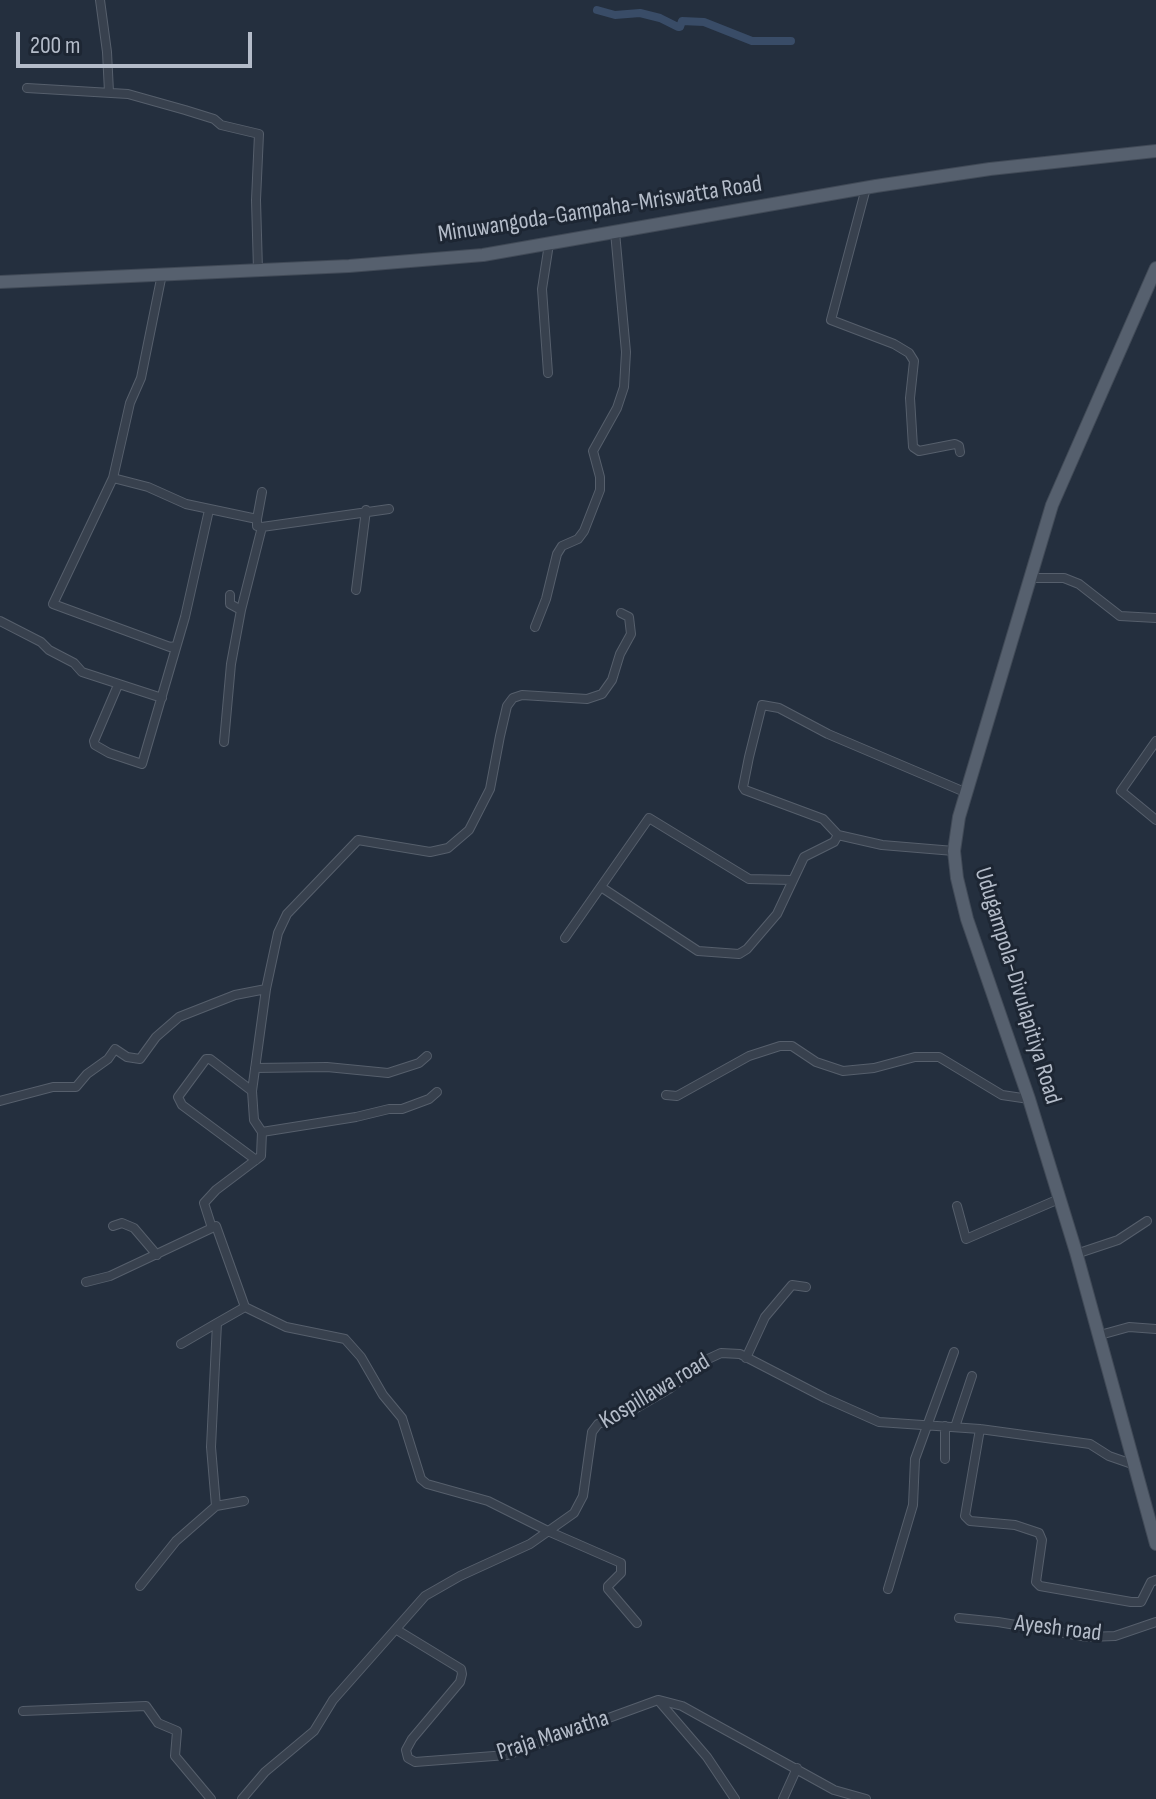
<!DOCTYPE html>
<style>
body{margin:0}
#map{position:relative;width:1156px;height:1799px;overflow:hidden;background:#242f3e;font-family:"Sofia Sans Condensed",sans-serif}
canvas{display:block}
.scale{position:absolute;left:16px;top:32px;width:236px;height:36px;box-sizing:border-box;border:4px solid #b4bcc9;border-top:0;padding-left:10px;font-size:24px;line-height:28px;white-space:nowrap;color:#b4bcc9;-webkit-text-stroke:6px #1d2633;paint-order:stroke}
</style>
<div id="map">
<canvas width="1156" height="1799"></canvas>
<div class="scale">200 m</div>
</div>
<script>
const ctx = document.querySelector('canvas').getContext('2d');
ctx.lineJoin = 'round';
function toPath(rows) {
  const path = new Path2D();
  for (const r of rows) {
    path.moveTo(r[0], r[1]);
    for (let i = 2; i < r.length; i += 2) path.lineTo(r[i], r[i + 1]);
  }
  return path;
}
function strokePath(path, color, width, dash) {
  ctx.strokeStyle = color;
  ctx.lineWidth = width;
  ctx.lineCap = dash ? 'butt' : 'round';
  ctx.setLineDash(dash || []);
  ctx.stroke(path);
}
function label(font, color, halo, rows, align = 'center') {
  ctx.font = font + ' "Sofia Sans Condensed",sans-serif';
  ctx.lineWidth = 6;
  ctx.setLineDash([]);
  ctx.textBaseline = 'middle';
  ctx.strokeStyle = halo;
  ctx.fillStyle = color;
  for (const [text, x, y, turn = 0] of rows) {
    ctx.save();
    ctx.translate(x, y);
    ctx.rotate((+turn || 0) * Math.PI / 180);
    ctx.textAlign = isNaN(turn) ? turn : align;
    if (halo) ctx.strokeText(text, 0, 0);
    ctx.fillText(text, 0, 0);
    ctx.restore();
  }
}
const canal = toPath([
 [597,10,615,15,640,13,660,18,678,27,680,27,682,21,704,22,752,41,791,41]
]);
const street = toPath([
 [100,0,107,52,109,92],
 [27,88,128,94,185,110,214,119,221,125,259,134,256,200,258,270],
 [866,188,831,320,894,344,909,353,914,361,910,398,913,447,919,451,955,444,959,446,960,452],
 [162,274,141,378,130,403,113,478,53,604,170,647,176,646],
 [548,373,542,289,549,244],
 [113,478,148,487,186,504,257,519],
 [262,492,257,519,257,526,262,527,389,509],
 [1029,578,1064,578,1079,584,1120,616,1156,618],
 [356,590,366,510],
 [230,595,230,604,241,610,262,527],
 [0,621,41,642,49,650,74,663,82,672,162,698],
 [535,627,546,599,557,554,562,546,578,539,584,531,600,490,600,477,593,451,617,408,624,387,626,352,615,232],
 [118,685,94,741,95,745,109,753,142,764,185,617,209,510],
 [1156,741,1121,791,1156,820],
 [224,742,231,664,241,610],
 [838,835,823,819,745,790,743,787,749,757,762,705,779,708,828,734,967,793],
 [601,887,698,951,739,954,747,949,777,914,804,857,834,842,838,835,882,845,954,851],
 [565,938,649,818,749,879,792,880],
 [255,1068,327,1067,388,1073,419,1063,427,1056],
 [252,1091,210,1059,206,1059,178,1097,182,1105,256,1160],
 [666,1095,677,1096,749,1056,780,1046,792,1046,816,1062,843,1071,874,1068,915,1057,939,1057,1002,1095,1029,1099],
 [0,1101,53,1087,76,1087,87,1074,108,1059,115,1049,127,1057,140,1059,156,1037,179,1017,235,995,266,989],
 [262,1132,356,1117,389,1109,402,1109,429,1099,437,1092],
 [957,1206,966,1239,1059,1199],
 [113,1226,122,1223,134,1228,157,1255],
 [1076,1252,1082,1252,1118,1240,1147,1221],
 [86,1282,110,1276,212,1228],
 [245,1307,286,1327,345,1339,361,1357,383,1395,402,1418,421,1479,427,1484,488,1501,550,1532,621,1563,621,1573,608,1586,608,1589,637,1623],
 [1100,1335,1129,1327,1156,1329],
 [181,1344,217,1323],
 [746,1358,765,1317,792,1285,806,1287],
 [945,1426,945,1459],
 [955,1427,972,1376],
 [980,1429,965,1516,970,1521,1015,1525,1039,1533,1042,1540,1036,1582,1040,1586,1131,1602,1141,1602,1151,1582,1156,1580],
 [216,1506,244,1501],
 [140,1586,176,1541,216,1506,211,1447,217,1323,245,1307,216,1226,212,1228,204,1203,216,1190,261,1156,262,1132,254,1120,252,1091,266,989,278,933,287,914,358,840,430,852,448,848,469,830,490,789,500,736,507,706,513,698,522,695,587,699,602,694,612,680,620,654,631,634,629,617,621,613],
 [888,1589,913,1505,915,1459,954,1352],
 [959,1618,998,1622,1088,1637,1115,1636,1156,1622],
 [397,1630,461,1669,462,1674,460,1682,412,1739,406,1750,408,1758,415,1762,507,1755,658,1700,707,1757,735,1799],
 [659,1700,682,1706,834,1790,866,1799],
 [23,1711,146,1706,158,1723,177,1731,175,1756,211,1799],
 [242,1799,265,1772,314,1731,333,1700,425,1596,460,1576,530,1544,574,1513,583,1496,592,1432,598,1424,633,1410,669,1389,708,1359,721,1353,740,1354,825,1398,879,1422,980,1429,1090,1444,1109,1456,1132,1464],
 [783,1799,797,1768]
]);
const primary = toPath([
 [1156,268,1052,505,959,817,954,851,957,878,967,919,1029,1099,1076,1252,1156,1544],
 [0,282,349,266,483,255,876,186,990,169,1156,151]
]);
const streetNames = [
 ["Minuwangoda-Gampaha-Mriswatta Road",600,210,-9],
 ["Udugampola-Divulapitiya Road",1017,986,73],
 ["Kospillawa road",655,1392,-31],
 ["Ayesh road",1058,1629,7],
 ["Praja Mawatha",553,1736,-18]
];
strokePath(canal, '#394c67', 8);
strokePath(street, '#565f6c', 10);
strokePath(primary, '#414a57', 14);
strokePath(street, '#38414e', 8);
strokePath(primary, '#56606e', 12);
label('24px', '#b4bcc9', '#1d2633', streetNames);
</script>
